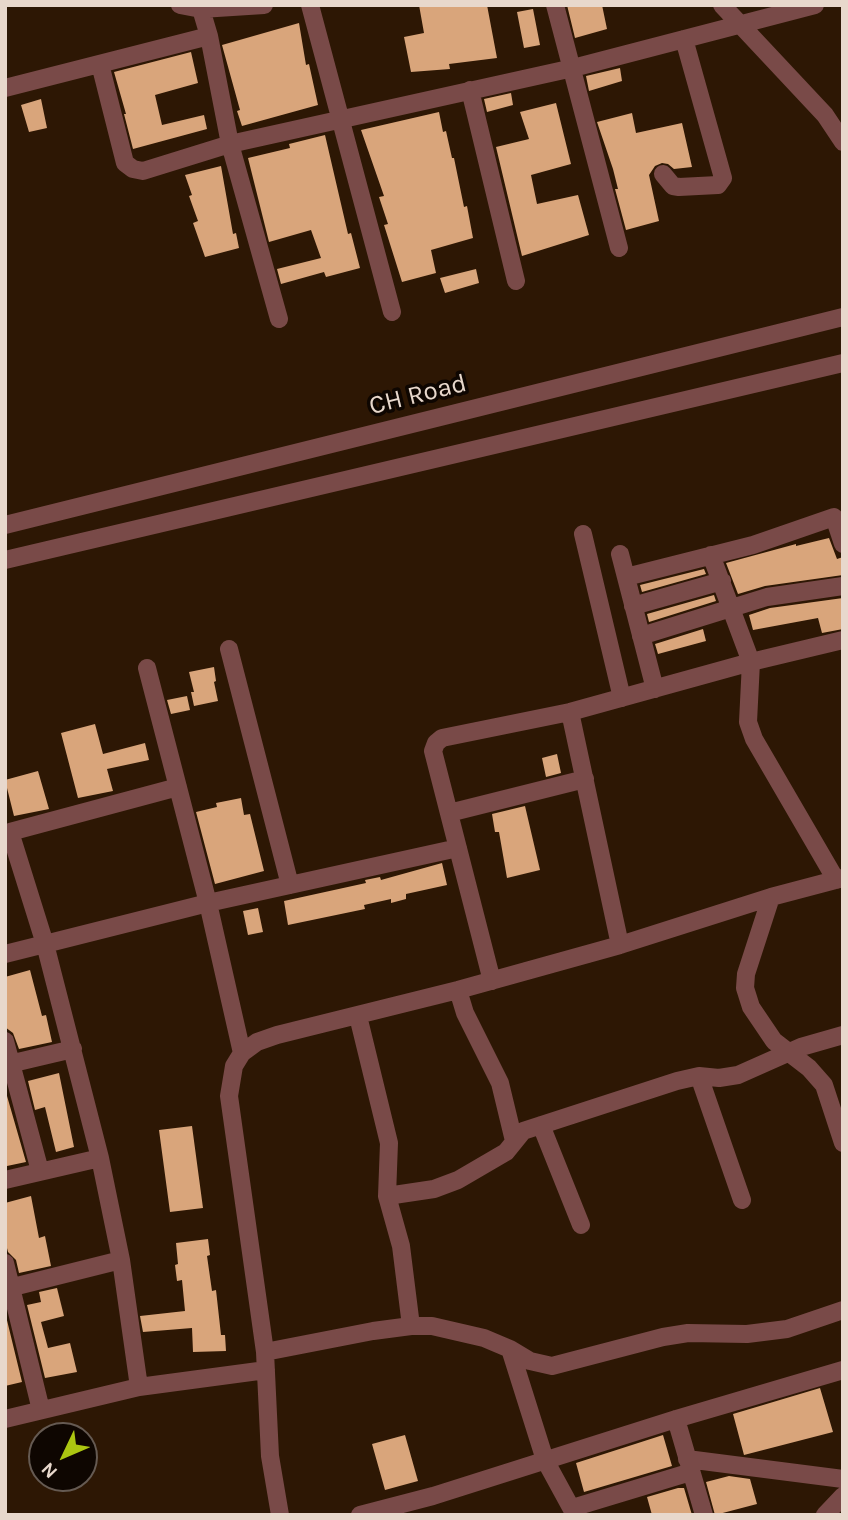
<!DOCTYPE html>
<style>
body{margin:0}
#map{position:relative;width:848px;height:1520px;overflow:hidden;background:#2d1704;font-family:Karla,sans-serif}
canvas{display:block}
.frame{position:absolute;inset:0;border:7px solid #e8d8cc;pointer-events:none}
.north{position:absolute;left:28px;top:1422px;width:70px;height:70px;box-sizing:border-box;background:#0e0601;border:2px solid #655a52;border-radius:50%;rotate:226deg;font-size:19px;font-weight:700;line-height:28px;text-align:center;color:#e8d8cc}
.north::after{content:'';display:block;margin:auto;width:24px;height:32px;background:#acc611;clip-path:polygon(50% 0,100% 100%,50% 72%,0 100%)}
</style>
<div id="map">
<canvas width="848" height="1520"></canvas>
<div class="frame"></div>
<div class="north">N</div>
</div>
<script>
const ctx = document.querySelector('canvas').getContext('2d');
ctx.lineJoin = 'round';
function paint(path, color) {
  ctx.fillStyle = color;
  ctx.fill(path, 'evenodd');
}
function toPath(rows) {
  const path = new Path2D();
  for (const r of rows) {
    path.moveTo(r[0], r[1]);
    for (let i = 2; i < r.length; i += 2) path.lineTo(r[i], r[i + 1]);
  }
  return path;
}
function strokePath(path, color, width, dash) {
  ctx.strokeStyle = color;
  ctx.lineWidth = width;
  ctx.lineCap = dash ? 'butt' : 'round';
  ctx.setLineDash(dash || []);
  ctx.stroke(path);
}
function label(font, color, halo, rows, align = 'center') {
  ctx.font = font + ' Karla,sans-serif';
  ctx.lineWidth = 7;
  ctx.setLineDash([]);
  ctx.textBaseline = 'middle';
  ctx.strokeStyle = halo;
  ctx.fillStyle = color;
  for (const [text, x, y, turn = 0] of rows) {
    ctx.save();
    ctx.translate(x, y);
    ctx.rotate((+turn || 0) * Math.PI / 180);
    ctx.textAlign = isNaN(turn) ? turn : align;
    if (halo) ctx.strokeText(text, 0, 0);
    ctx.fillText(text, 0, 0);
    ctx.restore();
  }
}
const building = toPath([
 [419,5,487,5,497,58,449,64,450,69,411,72,404,37,424,33],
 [567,5,602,5,607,29,575,38],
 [533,9,540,45,524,48,517,12],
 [299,23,306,65,309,64,318,105,242,126,237,111,240,110,222,45],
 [191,52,198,83,155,95,162,125,204,115,207,129,133,149,124,114,126,114,114,72],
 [620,68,622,81,589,91,586,76],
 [511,93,513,105,487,112,484,99],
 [41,99,47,128,29,132,21,105],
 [556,103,571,164,531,175,537,204,578,195,589,235,522,256,496,147,529,139,520,112],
 [439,112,443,132,446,131,452,158,454,158,464,207,467,206,473,238,431,250,436,273,402,282,384,225,388,224,379,197,384,196,361,130],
 [632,113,636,133,682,123,692,167,674,169,668,164,662,163,655,166,649,175,659,221,626,230,615,189,618,189,613,169,597,122],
 [325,135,348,234,351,233,360,268,326,277,324,272,281,284,277,269,321,258,311,230,269,242,248,158,290,148,289,144],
 [221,166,233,234,236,233,239,248,205,257,193,223,198,221,189,196,192,195,185,175],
 [476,269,479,283,445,293,440,278],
 [829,538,837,559,843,557,843,575,765,586,738,594,726,563,796,544,796,546],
 [704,569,706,574,642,592,640,585],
 [714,595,716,601,649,622,647,614],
 [843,598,843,629,822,633,818,618,753,630,749,615,770,608],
 [703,629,706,641,658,654,655,644],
 [214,667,216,681,214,682,218,701,194,706,191,692,194,692,189,672],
 [187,696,190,710,171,714,167,700],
 [95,724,103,754,145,743,149,760,107,769,113,791,78,798,61,733],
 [557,754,561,773,546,777,542,758],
 [38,771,49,809,14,816,5,780],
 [241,798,244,815,250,814,264,871,215,884,196,812,217,807,216,803],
 [525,806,540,870,507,878,499,832,495,832,492,814],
 [442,863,447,885,406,894,406,899,391,903,391,899,364,905,365,909,288,925,284,901,366,883,365,880,380,877,381,880],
 [258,908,263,932,248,935,243,911],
 [30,970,42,1016,46,1015,52,1042,19,1049,13,1033,5,1027,5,977],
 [59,1073,74,1147,56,1152,45,1107,35,1110,28,1081],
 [5,1089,26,1162,7,1166,5,1158],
 [192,1126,203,1208,170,1212,159,1130],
 [31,1196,39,1238,45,1236,51,1266,19,1273,16,1260,8,1252,5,1240,5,1203],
 [208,1239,210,1255,207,1256,212,1291,216,1290,221,1335,225,1335,226,1351,193,1352,192,1328,143,1332,140,1316,185,1311,182,1280,177,1281,175,1265,178,1264,176,1243],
 [57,1288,64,1316,41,1322,48,1348,70,1343,77,1372,45,1378,27,1305,41,1302,39,1292],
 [5,1312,22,1382,5,1386],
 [820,1388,833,1432,744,1455,733,1414],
 [405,1435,418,1481,385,1490,372,1444],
 [663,1435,672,1466,584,1492,576,1463],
 [729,1476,750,1479,757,1504,715,1515,706,1482],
 [678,1488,684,1488,692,1515,652,1515,647,1497]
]);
const minor = toPath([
 [180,5,201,9,264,5],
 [310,5,392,312],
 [555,5,619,248],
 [722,5,825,115,843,142],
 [201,9,209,36,230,144,279,319],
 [100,64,125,163,133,169,143,171,230,144,573,68,815,5],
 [5,88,209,36],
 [470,90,516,281],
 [663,174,673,186,679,187,718,185,723,178,684,39],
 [5,525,843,317],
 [583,534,622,698],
 [620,554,655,689],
 [711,555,751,662,748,722,754,739,836,880],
 [5,560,843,363],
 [626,577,753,545,834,517,843,544],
 [633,606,722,581],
 [641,636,767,597,843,586],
 [229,649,290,885],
 [147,668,208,903,242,1053],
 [570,712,620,945],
 [449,813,585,779],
 [771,897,746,974,745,988,751,1007,774,1041,809,1068,824,1085,843,1143],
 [5,954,45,944,10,832,178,787],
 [492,981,433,751,436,743,442,738,570,712,751,662,843,640],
 [458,990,465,1013,500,1083,514,1141],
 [358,1016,389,1143,387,1196,401,1246,411,1326],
 [5,1041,40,1171],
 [5,1065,73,1049],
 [699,1076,742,1200],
 [541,1125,581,1225],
 [5,1180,100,1158],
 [387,1196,434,1189,458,1180,506,1152,523,1131,677,1081,699,1076,719,1078,738,1075,801,1047,843,1035],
 [5,1263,41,1410],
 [5,1289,121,1260],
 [510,1349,545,1460,575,1515],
 [265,1352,373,1331,411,1326,432,1326,484,1338,510,1349,530,1361,552,1366,663,1337,688,1333,747,1334,787,1329,843,1310],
 [139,1387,121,1260,100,1158,45,944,208,903,458,848],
 [5,1419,139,1387,266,1370],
 [676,1419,704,1515],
 [687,1459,843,1479],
 [572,1508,691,1472],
 [280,1515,270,1456,265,1352,229,1096,234,1066,242,1053,257,1042,277,1035,458,990,620,945,771,897,843,878],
 [360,1515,433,1496,676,1419,843,1370],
 [825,1515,843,1496]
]);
const streetNames = [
 ["CH Road",418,395,-14]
];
paint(building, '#d9a57b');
strokePath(minor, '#794a48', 18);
label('26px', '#e8d8cc', '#0e0601', streetNames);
</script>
